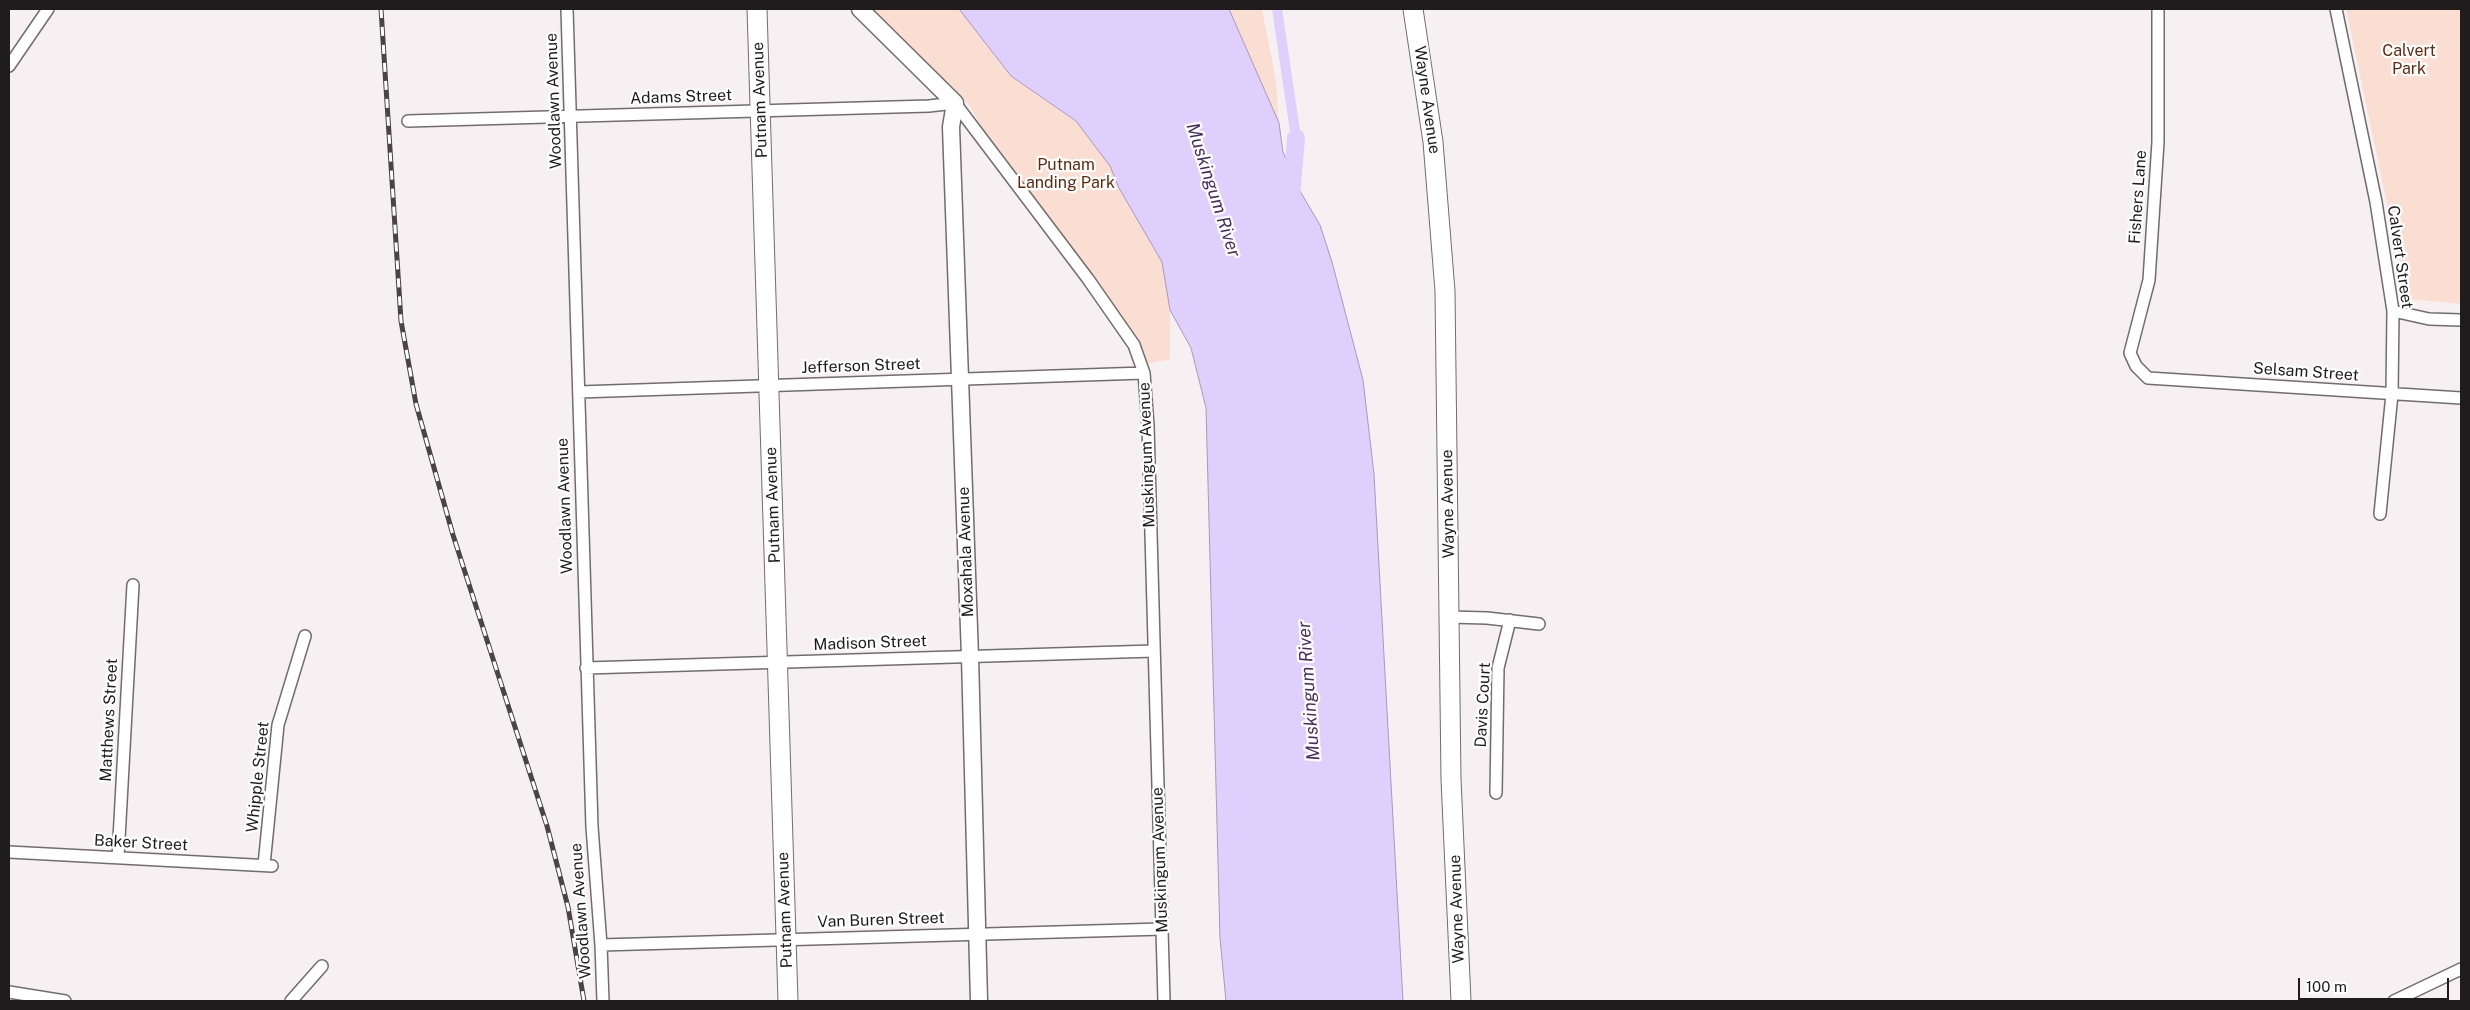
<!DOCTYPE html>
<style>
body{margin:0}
#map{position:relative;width:2470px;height:1010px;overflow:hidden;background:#f7f0f3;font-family:"Public Sans",sans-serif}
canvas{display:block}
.frame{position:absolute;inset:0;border:10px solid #1e1c1d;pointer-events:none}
.scale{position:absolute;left:2298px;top:978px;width:151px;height:22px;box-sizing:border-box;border:2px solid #1e1c1d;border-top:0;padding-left:6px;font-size:15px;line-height:18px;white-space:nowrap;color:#1e1c1d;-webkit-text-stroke:4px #fff;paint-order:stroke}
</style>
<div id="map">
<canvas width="2470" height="1010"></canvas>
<div class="frame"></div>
<div class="scale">100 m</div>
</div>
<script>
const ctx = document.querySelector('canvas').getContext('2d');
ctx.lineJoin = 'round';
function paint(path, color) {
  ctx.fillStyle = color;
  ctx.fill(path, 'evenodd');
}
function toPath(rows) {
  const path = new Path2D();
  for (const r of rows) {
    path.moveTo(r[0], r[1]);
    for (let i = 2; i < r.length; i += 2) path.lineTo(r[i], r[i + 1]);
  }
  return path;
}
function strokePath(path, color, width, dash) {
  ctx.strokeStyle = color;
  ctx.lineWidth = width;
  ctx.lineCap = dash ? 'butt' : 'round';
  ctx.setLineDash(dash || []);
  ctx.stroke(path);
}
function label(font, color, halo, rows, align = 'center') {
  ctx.font = font + ' "Public Sans",sans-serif';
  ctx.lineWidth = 4.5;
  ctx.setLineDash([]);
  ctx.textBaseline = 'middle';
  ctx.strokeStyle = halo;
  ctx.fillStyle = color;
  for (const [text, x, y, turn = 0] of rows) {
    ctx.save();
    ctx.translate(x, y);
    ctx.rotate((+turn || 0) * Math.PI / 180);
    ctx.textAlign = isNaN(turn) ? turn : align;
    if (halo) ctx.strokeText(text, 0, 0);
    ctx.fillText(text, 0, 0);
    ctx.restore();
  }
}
const green = toPath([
 [870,9,959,9,1011,76,1076,121,1110,166,1119,188,1162,262,1170,310,1170,359,1147,364,1134,335,981,126,969,105],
 [1229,9,1262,9,1276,81,1279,123],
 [2346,9,2461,9,2461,304,2407,299]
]);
const water = toPath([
 [959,9,1229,9,1279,123,1283,152,1300,191,1320,225,1332,262,1363,380,1374,474,1403,1001,1226,1001,1220,938,1206,408,1191,348,1170,310,1162,262,1119,188,1110,166,1076,121,1011,76,959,9]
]);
const canal = toPath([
 [1277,9,1296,138]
]);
const river = toPath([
 [1291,197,1296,138]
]);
const street = toPath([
 [567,9,592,827,601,945,603,1001],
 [2158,9,2158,142,2149,280,2130,353,2136,366,2148,378,2461,398],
 [2336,9,2376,202,2393,311,2392,394,2380,514],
 [9,66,48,9],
 [408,121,929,106,955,103,1088,279,1134,345,1144,373,1148,426,1164,1001],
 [2393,311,2429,319,2461,320],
 [579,392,1144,373],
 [1449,617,1487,618,1539,624],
 [586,668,1154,651],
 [1496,793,1498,668,1510,620],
 [9,852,272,866],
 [118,857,133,585],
 [264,865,278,725,305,636],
 [601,945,1162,929],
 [9,992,65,1001],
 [291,1001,322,966],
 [2394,1001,2461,969]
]);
const secondary = toPath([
 [860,9,955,103,951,127,970,657,979,1001]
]);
const primary = toPath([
 [757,9,788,1001],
 [1413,9,1433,142,1445,291,1451,779,1461,1001]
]);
const rail = toPath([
 [381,9,401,321,416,404,453,535,547,826,568,907,584,1001]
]);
const parkNames = [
 ["Calvert",2409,51],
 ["Park",2409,69],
 ["Putnam",1066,165],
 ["Landing Park",1066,183]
];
const streetNames = [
 ["Adams Street",681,97,-2],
 ["Putnam Avenue",760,100,-92],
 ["Wayne Avenue",1427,100,82],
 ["Woodlawn Avenue",554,101,-92],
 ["Fishers Lane",2138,197,-86],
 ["Calvert Street",2400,257,82],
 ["Jefferson Street",861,366,-2],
 ["Selsam Street",2306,372,4],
 ["Muskingum Avenue",1147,455,-92],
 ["Wayne Avenue",1448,504,-91],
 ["Putnam Avenue",773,505,-92],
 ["Woodlawn Avenue",565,506,-92],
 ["Moxahala Avenue",966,552,-92],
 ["Madison Street",870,643,-2],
 ["Davis Court",1483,705,-87],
 ["Matthews Street",109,720,-87],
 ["Whipple Street",258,777,-84],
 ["Baker Street",141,843,3],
 ["Muskingum Avenue",1160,860,-92],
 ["Wayne Avenue",1457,909,-92],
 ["Putnam Avenue",785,910,-92],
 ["Woodlawn Avenue",581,911,-94],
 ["Van Buren Street",881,920,-2]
];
const waterNames = [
 ["Muskingum River",1213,190,72],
 ["Muskingum River",1309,691,-94]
];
paint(green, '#faded2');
paint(water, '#dfcffd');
strokePath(water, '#a599ba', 1);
strokePath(canal, '#dfcffd', 10);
strokePath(river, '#dfcffd', 18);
strokePath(street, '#726c6e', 14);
strokePath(secondary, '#726c6e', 19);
strokePath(primary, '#726c6e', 21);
strokePath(street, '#fff', 11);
strokePath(secondary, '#fff', 16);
strokePath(primary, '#fff', 19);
strokePath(rail, '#484547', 5);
strokePath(rail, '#fff', 3, [9]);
label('16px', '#63280b', '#fff', parkNames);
label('16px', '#1e1c1d', '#fff', streetNames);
label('italic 18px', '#442d64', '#fff', waterNames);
</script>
